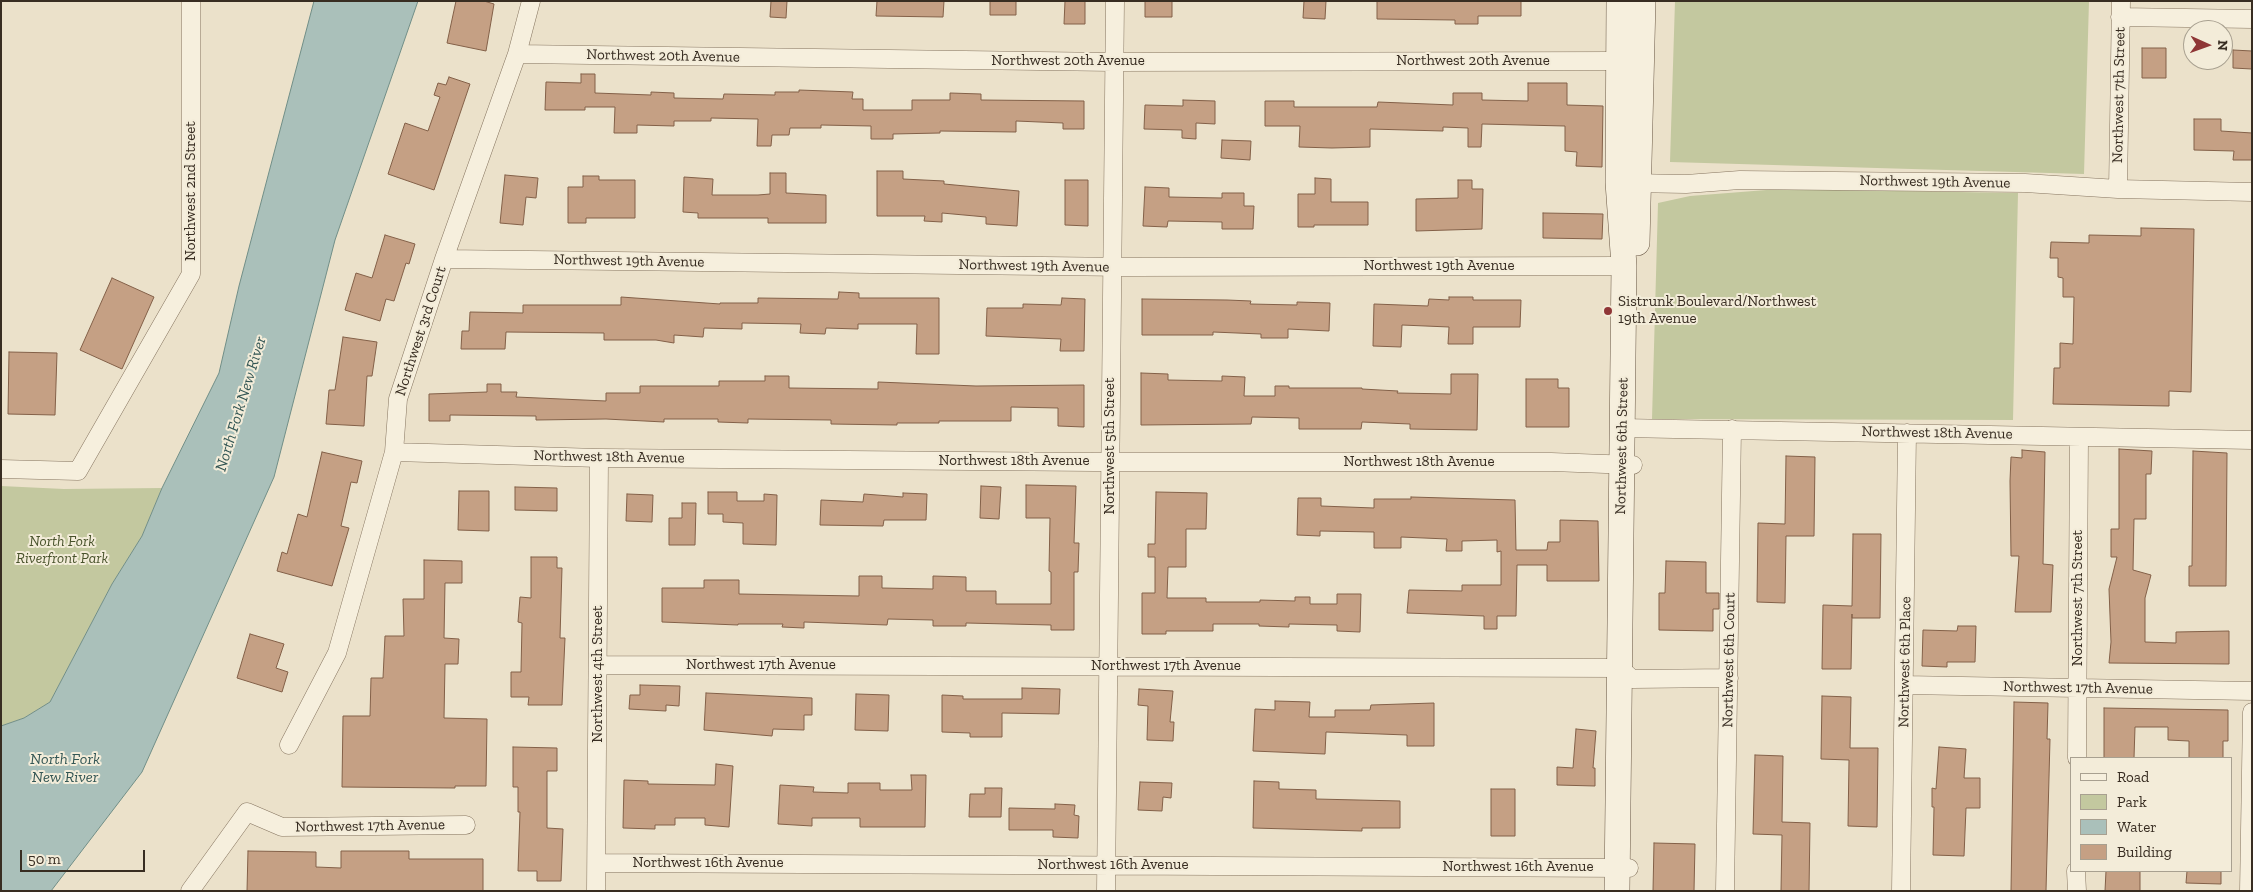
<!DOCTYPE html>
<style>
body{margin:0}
#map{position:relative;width:2253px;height:892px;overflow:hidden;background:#ebe1ca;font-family:"Zilla Slab",serif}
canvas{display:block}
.frame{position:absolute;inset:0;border:2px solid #382d22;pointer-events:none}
.legend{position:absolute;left:2070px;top:757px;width:162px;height:115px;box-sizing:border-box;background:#f3ecd9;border:1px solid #a8a090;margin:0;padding:6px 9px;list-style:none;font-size:15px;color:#382d22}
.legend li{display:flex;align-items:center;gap:10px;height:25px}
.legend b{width:25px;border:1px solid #a8a090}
.north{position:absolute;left:2183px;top:20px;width:50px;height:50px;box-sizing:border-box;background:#f3ecd9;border:1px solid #a8a090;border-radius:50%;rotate:92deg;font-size:14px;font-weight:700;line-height:20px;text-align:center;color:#382d22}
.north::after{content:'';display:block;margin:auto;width:18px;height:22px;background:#8f3636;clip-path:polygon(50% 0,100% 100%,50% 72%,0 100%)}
.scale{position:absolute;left:20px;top:850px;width:125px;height:22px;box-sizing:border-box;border:2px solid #382d22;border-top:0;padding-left:6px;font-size:15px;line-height:18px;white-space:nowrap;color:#382d22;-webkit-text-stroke:4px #f3ecd9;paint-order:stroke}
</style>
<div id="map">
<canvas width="2253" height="892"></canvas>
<div class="frame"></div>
<ul class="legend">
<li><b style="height:6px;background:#f6efdd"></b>Road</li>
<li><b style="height:14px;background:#c3c89f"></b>Park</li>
<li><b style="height:14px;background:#aac0ba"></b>Water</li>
<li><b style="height:14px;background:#c5a084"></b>Building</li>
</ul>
<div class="north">N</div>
<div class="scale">50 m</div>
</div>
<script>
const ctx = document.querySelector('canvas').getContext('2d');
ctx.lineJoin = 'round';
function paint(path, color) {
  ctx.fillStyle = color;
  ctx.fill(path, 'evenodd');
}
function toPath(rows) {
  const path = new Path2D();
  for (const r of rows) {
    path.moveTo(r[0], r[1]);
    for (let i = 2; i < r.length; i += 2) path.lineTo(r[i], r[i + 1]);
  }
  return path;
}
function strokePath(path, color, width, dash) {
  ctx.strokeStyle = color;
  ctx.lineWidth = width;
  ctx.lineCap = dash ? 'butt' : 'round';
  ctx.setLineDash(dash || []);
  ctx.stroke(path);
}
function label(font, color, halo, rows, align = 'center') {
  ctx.font = font + ' "Zilla Slab",serif';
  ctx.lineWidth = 4;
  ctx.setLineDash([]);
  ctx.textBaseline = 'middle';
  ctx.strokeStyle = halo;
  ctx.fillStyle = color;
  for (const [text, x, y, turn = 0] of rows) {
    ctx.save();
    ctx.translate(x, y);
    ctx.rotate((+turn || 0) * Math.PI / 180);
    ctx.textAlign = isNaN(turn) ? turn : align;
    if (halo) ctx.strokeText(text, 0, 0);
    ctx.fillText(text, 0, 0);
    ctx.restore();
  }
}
const green = toPath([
 [1675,1,2089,1,2084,174,1670,162],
 [1779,189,2018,193,2013,420,1652,419,1658,203,1690,196],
 [1,486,64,489,162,488,142,536,112,584,50,702,24,718,1,726]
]);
const water = toPath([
 [314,1,418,1,335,240,274,477,142,772,51,891,1,891,1,726,24,718,50,702,112,584,142,536,162,488,219,373,239,286,314,1]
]);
const building = toPath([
 [456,1,484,1,494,4,486,51,447,43,456,1],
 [771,1,787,1,786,18,770,17,771,1],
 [877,1,944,1,943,17,876,16,877,1],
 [990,1,1016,1,1016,15,990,15,990,1],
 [1065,1,1085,1,1085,24,1064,24,1065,1],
 [1145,1,1172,1,1172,17,1145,17,1145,1],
 [1304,1,1326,1,1325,19,1303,18,1304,1],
 [1377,1,1521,1,1521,16,1478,16,1478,24,1455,24,1455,20,1377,19,1377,1],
 [2142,48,2166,48,2166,78,2142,78,2142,48],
 [2233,50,2252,51,2252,69,2233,68,2233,50],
 [581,74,595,74,595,93,651,95,651,92,674,93,674,98,723,99,724,94,775,95,775,92,799,92,799,90,853,92,852,99,863,99,863,110,912,110,912,100,950,100,950,93,981,94,981,100,1084,101,1084,129,1063,129,1063,123,1016,121,1016,132,940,131,940,133,893,134,893,139,871,139,871,126,821,125,821,128,790,128,789,135,772,135,771,146,757,146,758,119,711,118,711,121,674,121,674,126,637,125,637,133,614,133,615,107,585,107,585,110,545,110,546,82,581,83,581,74],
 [449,77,470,84,434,190,388,174,405,123,428,131,440,97,434,95,438,83,446,85,449,77],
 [1528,83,1567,83,1567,105,1603,106,1602,167,1576,166,1577,152,1565,151,1565,126,1482,124,1481,147,1468,147,1468,128,1443,127,1443,131,1370,129,1370,147,1332,148,1299,147,1300,126,1265,126,1265,101,1294,101,1294,107,1377,107,1378,102,1453,105,1453,93,1482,93,1482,100,1528,101,1528,83],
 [1183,100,1215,101,1215,124,1196,123,1196,139,1182,138,1182,130,1144,129,1145,105,1183,106,1183,100],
 [2194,119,2221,119,2221,131,2252,133,2252,160,2233,160,2234,151,2194,150,2194,119],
 [1222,140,1251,141,1250,160,1221,158,1222,140],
 [877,171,903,171,903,179,944,181,944,184,1019,191,1017,226,986,224,986,217,942,213,942,222,924,221,925,216,877,216,877,171],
 [770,173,786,173,786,193,826,195,826,223,768,223,768,218,698,218,698,213,683,212,684,177,713,179,712,195,758,195,770,194,770,173],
 [505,175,538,178,536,198,526,197,523,225,500,223,505,175],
 [583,176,599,176,599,180,635,180,635,218,586,218,586,223,568,223,568,187,583,187,583,176],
 [1315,178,1331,179,1331,202,1368,202,1368,225,1314,225,1314,227,1298,227,1298,194,1315,194,1315,178],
 [1065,180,1088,180,1088,226,1065,225,1065,180],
 [1458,180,1472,180,1472,189,1483,189,1482,229,1416,231,1416,199,1458,198,1458,180],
 [1145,187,1169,188,1169,197,1222,198,1222,193,1244,193,1244,206,1254,206,1253,229,1222,229,1222,222,1168,221,1167,227,1143,226,1145,187],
 [1543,213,1603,214,1602,239,1543,238,1543,213],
 [2141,228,2194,229,2191,392,2169,391,2169,406,2053,404,2054,368,2060,368,2060,343,2073,344,2074,297,2063,297,2063,278,2058,277,2058,258,2050,258,2051,242,2089,243,2089,235,2141,236,2141,228],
 [385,235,415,244,409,264,406,263,394,301,386,299,380,321,345,310,356,273,372,278,385,235],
 [112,278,154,297,122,369,80,350,112,278],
 [839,292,859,293,859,298,939,298,939,354,916,354,917,324,858,324,858,329,826,328,825,334,800,333,801,324,742,323,742,329,704,328,703,337,674,335,674,343,656,340,604,340,604,333,506,332,505,349,461,349,462,331,469,331,470,312,523,313,523,305,621,305,621,297,720,304,720,303,758,303,758,298,838,299,839,292],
 [1449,297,1473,297,1473,300,1521,300,1520,327,1473,327,1473,344,1448,344,1449,327,1402,325,1401,347,1373,346,1374,304,1428,306,1429,299,1449,300,1449,297],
 [1062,298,1085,299,1084,351,1060,351,1061,339,986,336,987,308,1023,308,1023,304,1061,305,1062,298],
 [1142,299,1227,300,1251,301,1250,304,1297,305,1297,302,1330,303,1329,331,1288,329,1288,338,1261,338,1261,334,1213,332,1213,335,1142,335,1142,299],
 [343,337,377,342,372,376,367,376,364,426,326,424,329,390,335,390,343,337],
 [9,352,57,353,55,415,8,414,9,352],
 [1141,373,1168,374,1168,380,1222,381,1222,376,1245,377,1244,396,1275,396,1275,386,1289,386,1289,388,1362,388,1362,389,1398,391,1397,393,1451,394,1451,374,1478,374,1477,430,1410,429,1410,424,1362,422,1361,429,1299,429,1299,418,1252,417,1251,424,1141,425,1141,373],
 [765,376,789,376,789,388,878,389,878,382,976,386,1084,385,1084,427,1058,426,1058,408,1011,407,1011,421,939,421,939,423,897,423,897,425,831,424,831,420,748,419,748,423,718,422,718,419,664,419,664,422,606,419,536,420,536,416,450,415,450,421,429,421,429,394,487,392,487,384,501,384,501,392,517,392,516,397,606,401,606,393,640,393,640,386,719,386,719,381,765,381,765,376],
 [1526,379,1558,379,1558,388,1569,388,1569,427,1526,427,1526,379],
 [2119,449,2152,451,2151,474,2146,474,2146,519,2134,519,2133,570,2151,575,2145,598,2145,642,2176,643,2176,632,2229,631,2229,664,2109,663,2111,642,2109,589,2117,557,2111,557,2111,529,2119,529,2119,449],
 [2022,450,2045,452,2043,564,2053,565,2051,612,2015,612,2019,556,2011,556,2010,481,2011,457,2022,458,2022,450],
 [2193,451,2227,453,2226,586,2189,586,2189,566,2192,566,2193,451],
 [322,452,362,461,357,483,351,482,341,526,349,528,332,586,277,571,282,552,287,554,298,514,307,517,322,452],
 [1786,456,1815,457,1814,536,1786,536,1785,603,1757,602,1758,523,1785,524,1786,456],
 [1026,485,1076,486,1074,543,1079,543,1078,572,1074,572,1074,630,1051,630,1051,625,966,623,966,626,933,626,933,620,888,619,887,625,804,622,804,628,782,627,783,624,738,624,738,625,662,622,662,588,704,588,704,580,739,580,739,594,859,596,859,576,882,576,882,588,933,589,933,576,966,577,966,591,996,591,996,604,1051,604,1051,572,1049,571,1050,518,1026,518,1026,485],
 [981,486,1001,487,999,519,980,518,981,486],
 [515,487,557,488,557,511,515,510,515,487],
 [459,491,489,491,489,531,458,530,459,491],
 [708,492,737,492,737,501,764,501,764,494,777,495,776,545,743,544,743,523,723,522,723,514,708,514,708,492],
 [1156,492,1207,493,1206,529,1186,529,1186,567,1168,567,1167,598,1206,598,1206,602,1260,602,1260,600,1295,601,1295,597,1310,597,1310,604,1337,604,1337,594,1361,594,1360,632,1337,631,1337,625,1289,624,1289,627,1259,626,1259,624,1213,624,1213,631,1166,631,1166,634,1142,634,1142,593,1155,593,1155,557,1148,557,1148,544,1155,544,1156,492],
 [903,493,927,494,926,520,884,520,883,526,820,525,821,500,863,502,864,494,903,497,903,493],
 [627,494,653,495,652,522,626,521,627,494],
 [1411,497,1515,500,1516,550,1547,550,1548,542,1560,542,1560,520,1598,521,1599,581,1547,581,1547,565,1517,565,1516,616,1497,616,1497,629,1484,629,1484,616,1407,613,1409,590,1462,591,1462,585,1501,585,1501,551,1497,552,1497,540,1462,541,1462,551,1446,551,1447,539,1401,537,1401,548,1374,548,1374,532,1320,531,1320,536,1297,535,1298,498,1321,498,1321,506,1374,508,1374,499,1411,499,1411,497],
 [682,503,696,503,695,545,669,545,669,518,682,518,682,503],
 [1853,534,1881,534,1880,618,1852,618,1852,614,1851,669,1822,669,1823,605,1852,606,1853,534],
 [531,557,557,557,557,568,562,568,560,638,565,638,562,705,528,705,529,697,511,697,511,672,521,672,522,623,518,622,520,597,531,598,531,557],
 [424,560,462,561,462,583,445,583,444,638,459,639,458,664,445,664,444,718,487,719,486,786,455,786,455,788,342,787,343,716,370,716,371,678,383,678,385,636,404,636,403,599,424,599,424,560],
 [1666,561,1706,562,1706,593,1719,593,1719,609,1713,609,1713,631,1659,630,1659,593,1665,593,1666,561],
 [1958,626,1976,626,1975,662,1947,662,1947,667,1922,666,1923,630,1957,631,1958,626],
 [250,634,284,644,276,668,288,672,282,692,237,678,250,634],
 [640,685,680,686,679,706,666,705,666,711,629,709,630,695,640,695,640,685],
 [1022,688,1060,689,1059,714,1002,713,1002,737,970,737,970,733,942,732,942,695,963,696,963,699,1022,699,1022,688],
 [1139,689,1173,691,1170,722,1174,722,1173,741,1147,740,1148,706,1138,705,1139,689],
 [706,693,812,698,812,715,804,715,804,730,773,729,772,736,704,730,706,693],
 [856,694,889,695,888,731,855,730,856,694],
 [1822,696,1851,697,1850,748,1878,748,1877,827,1848,826,1849,760,1821,759,1822,696],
 [1275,701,1310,702,1309,717,1335,717,1335,710,1370,710,1371,705,1434,703,1434,746,1407,746,1407,735,1326,732,1325,754,1253,751,1255,709,1275,710,1275,701],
 [2014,702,2048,703,2047,739,2050,739,2046,891,2011,891,2014,702],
 [2104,708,2228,710,2228,741,2223,741,2223,758,2189,758,2189,741,2168,740,2168,727,2135,727,2134,758,2104,758,2104,708],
 [1576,729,1596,731,1593,768,1595,768,1595,786,1557,785,1557,767,1573,768,1576,729],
 [513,747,557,748,557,771,547,771,547,828,563,829,561,881,537,881,537,871,518,871,520,812,518,812,518,787,513,787,513,747],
 [1939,747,1966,749,1964,778,1980,778,1980,808,1966,808,1964,856,1933,855,1934,807,1932,807,1932,788,1936,789,1939,747],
 [1755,755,1783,756,1782,822,1810,823,1809,891,1781,891,1782,835,1753,834,1755,755],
 [716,764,733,766,729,827,705,825,705,818,675,818,675,825,655,825,655,829,623,828,624,780,648,781,648,784,715,785,716,764],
 [911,775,926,775,925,827,860,827,860,818,812,818,812,826,778,824,780,785,814,787,813,792,848,793,848,783,880,783,880,790,912,790,911,775],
 [1254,781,1279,782,1279,789,1316,790,1316,799,1400,801,1400,828,1362,828,1362,831,1253,828,1254,781],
 [1140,782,1172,783,1171,798,1163,797,1162,811,1138,810,1140,782],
 [985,788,1002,788,1001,817,969,817,970,794,985,794,985,788],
 [1491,789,1515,789,1515,836,1491,836,1491,789],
 [1055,804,1075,805,1074,815,1079,816,1078,838,1053,837,1053,830,1009,830,1009,808,1055,809,1055,804],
 [1654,843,1695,844,1694,891,1653,891,1654,843],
 [248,851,316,852,316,867,341,868,341,851,409,851,409,859,483,859,483,891,247,891,248,851],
 [2106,871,2140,871,2140,891,2105,891,2106,871],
 [2187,871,2221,871,2221,884,2186,883,2187,871]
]);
const street = toPath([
 [2120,17,2252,19],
 [517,54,1113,62,1618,61],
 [1629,183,1686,184,1740,180,2025,183,2118,189,2252,192],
 [2118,189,2121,1],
 [444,259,1129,267,1624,266],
 [1622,428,2252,440],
 [394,452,599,458,1094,462,1551,462,1633,465],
 [1,469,78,471,191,274,191,1],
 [599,665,1620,668,1632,679,1729,678],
 [1904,685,2252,691],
 [289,745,337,653,394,452,398,399,444,259,517,54,531,1],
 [2077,758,2079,437],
 [597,863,1629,868],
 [2076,871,2077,891],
 [190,891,247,812,282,827,466,825],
 [596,891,599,458],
 [1106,891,1115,1],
 [1725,891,1732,429],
 [1901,891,1907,433],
 [2249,891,2252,712]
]);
const secondary = toPath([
 [1637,243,1643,1],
 [1617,891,1624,266,1618,182,1619,1]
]);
const markers = [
 [1608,311,5,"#8f3636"]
];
const streetNames = [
 ["Northwest 20th Avenue",663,56,1],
 ["Northwest 20th Avenue",1068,61],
 ["Northwest 20th Avenue",1473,61],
 ["Northwest 7th Street",2119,95,-89],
 ["Northwest 19th Avenue",1935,182,1],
 ["Northwest 2nd Street",191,191,-90],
 ["Northwest 19th Avenue",629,261,1],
 ["Northwest 19th Avenue",1034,266,1],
 ["Northwest 19th Avenue",1439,266],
 ["Northwest 3rd Court",421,331,-72],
 ["Northwest 18th Avenue",1937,433,1],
 ["Northwest 5th Street",1110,446,-90],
 ["Northwest 6th Street",1622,446,-89],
 ["Northwest 18th Avenue",609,457,1],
 ["Northwest 18th Avenue",1014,461],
 ["Northwest 18th Avenue",1419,462],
 ["Northwest 7th Street",2078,598,-90],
 ["Northwest 6th Court",1729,660,-89],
 ["Northwest 6th Place",1905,662,-89],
 ["Northwest 17th Avenue",761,665],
 ["Northwest 17th Avenue",1166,666],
 ["Northwest 4th Street",598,674,-90],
 ["Northwest 17th Avenue",2078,688,1],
 ["Northwest 17th Avenue",370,826,-1],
 ["Northwest 16th Avenue",708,863],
 ["Northwest 16th Avenue",1113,865],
 ["Northwest 16th Avenue",1518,867]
];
const poiNames = [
 ["Sistrunk Boulevard/Northwest",1618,302],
 ["19th Avenue",1618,319]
];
const parkNames = [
 ["North Fork",62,542],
 ["Riverfront Park",62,559]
];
const waterNames = [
 ["North Fork New River",241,404,-73],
 ["North Fork",65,759],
 ["New River",65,777]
];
paint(green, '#c3c89f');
paint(water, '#aac0ba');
strokePath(water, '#718e87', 1);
paint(building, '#c5a084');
strokePath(building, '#836048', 1);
strokePath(street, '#867560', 19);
strokePath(secondary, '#685643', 26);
strokePath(street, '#f6efdd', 18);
strokePath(secondary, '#f6efdd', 25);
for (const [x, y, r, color] of markers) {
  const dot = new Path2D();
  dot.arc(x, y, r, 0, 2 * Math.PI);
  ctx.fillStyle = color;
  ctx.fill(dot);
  strokePath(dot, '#f3ecd9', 2);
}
label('15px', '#382d22', '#f3ecd9', streetNames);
label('15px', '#382d22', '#f3ecd9', poiNames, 'left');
label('italic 15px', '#48522b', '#f3ecd9', parkNames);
label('italic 16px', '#335654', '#f3ecd9', waterNames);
</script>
